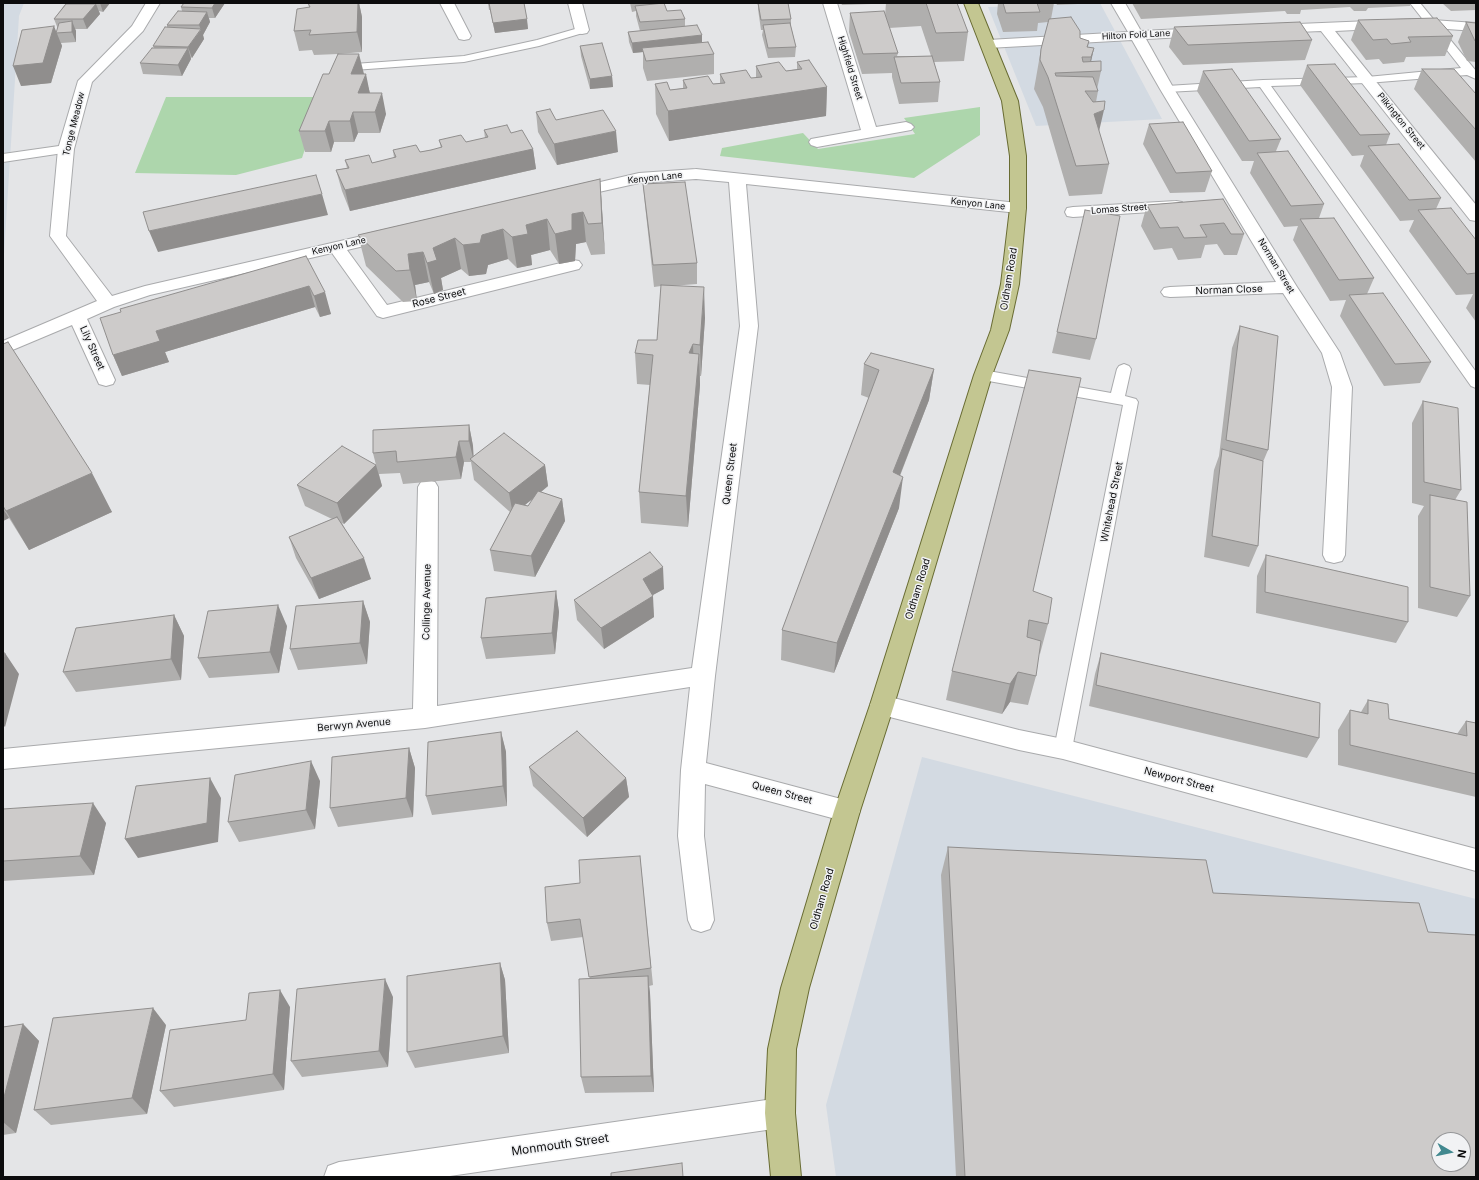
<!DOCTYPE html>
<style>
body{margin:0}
#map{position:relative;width:1479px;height:1180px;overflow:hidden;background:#e4e5e7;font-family:Inter,sans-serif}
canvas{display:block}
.frame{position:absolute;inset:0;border:4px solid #0c0c0d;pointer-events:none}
.north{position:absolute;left:1431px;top:1132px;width:40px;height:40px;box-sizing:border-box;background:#f1f2f4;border:1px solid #959698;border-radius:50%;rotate:99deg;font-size:11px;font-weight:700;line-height:16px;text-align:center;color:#0c0c0d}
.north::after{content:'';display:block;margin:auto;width:14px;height:18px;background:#41888f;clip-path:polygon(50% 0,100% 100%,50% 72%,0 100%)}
</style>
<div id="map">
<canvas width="1479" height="1180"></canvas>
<div class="frame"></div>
<div class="north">N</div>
</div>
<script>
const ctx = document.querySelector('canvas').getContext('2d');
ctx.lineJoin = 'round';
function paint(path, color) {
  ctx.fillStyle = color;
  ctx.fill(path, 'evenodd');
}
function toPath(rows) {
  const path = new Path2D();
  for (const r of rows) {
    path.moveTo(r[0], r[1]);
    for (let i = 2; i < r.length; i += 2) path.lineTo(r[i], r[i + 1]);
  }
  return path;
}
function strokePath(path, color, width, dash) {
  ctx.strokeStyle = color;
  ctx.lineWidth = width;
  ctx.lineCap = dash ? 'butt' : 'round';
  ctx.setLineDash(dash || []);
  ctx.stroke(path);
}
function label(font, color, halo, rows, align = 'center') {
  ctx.font = font + ' Inter,sans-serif';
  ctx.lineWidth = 3;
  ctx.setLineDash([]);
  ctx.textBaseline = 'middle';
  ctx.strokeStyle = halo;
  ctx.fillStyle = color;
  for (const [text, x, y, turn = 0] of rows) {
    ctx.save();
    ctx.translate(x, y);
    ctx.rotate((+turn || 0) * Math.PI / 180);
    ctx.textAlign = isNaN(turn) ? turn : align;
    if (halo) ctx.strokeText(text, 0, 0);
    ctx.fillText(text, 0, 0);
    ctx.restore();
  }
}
const built = toPath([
 [3,3,24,3,19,16,3,270],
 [1100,3,1162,119,1036,126,988,7],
 [922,757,1476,899,1476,1177,836,1177,826,1105],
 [1439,1140,1463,1140,1463,1164,1439,1164]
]);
const green = toPath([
 [166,97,322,97,302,158,236,175,135,173],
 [980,107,980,135,914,178,720,156,722,148,803,133,818,149,915,134,904,118]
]);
const lane = toPath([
 [1410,3,1420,3,1476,71,1476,79,1467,75,1367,83,1271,86,1476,372,1476,388,1471,386,1260,87,1167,92,1163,91,1161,89,1163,87,1167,86,1263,80,1367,77,1461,68,1410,3],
 [582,27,587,30,586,32,539,46,464,62,354,70,348,67,354,64,464,56,537,40,582,27],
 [66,145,70,146,72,149,70,152,3,162,3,154,66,145],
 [1124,364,1129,366,1131,369,1125,396,1136,399,1138,402,1072,749,1070,755,1063,757,1056,755,1054,749,1123,405,983,380,978,378,976,375,978,372,983,370,1111,393,1117,369,1119,366,1124,364]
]);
const street = toPath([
 [146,3,160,3,143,31,92,82,74,149,66,236,112,296,145,286,388,230,394,231,396,235,394,239,347,250,387,305,573,260,579,261,582,265,579,269,383,318,377,316,332,253,150,295,114,307,87,319,115,380,113,384,106,386,99,384,72,325,3,354,3,341,97,301,50,236,58,149,78,81,132,26,146,3],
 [440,3,454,3,471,36,469,39,464,40,459,39,440,3],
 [568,3,582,3,589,30,587,33,582,34,577,33,575,30,568,3],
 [823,3,837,3,876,127,906,122,911,124,914,127,911,130,817,147,811,145,809,142,811,139,861,130,823,3],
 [1111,3,1125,3,1141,31,1203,28,1208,29,1210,32,1208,35,1203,36,1146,39,1174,89,1297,287,1340,353,1352,387,1345,555,1342,561,1334,563,1326,561,1323,555,1332,387,1322,353,1283,293,1170,297,1164,296,1161,292,1164,288,1170,287,1276,282,1160,89,1132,40,988,48,983,47,981,44,983,41,988,40,1128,32,1111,3],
 [1418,19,1476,23,1476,31,1418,27,1335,31,1476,205,1476,221,1470,220,1321,31,1274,33,1269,32,1267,29,1269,26,1274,25,1418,19],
 [696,169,1018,203,1024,204,1026,208,1024,212,1018,213,746,184,758,326,715,676,706,763,856,803,860,811,856,819,847,822,705,784,704,836,714,920,710,929,701,932,692,929,688,920,678,836,681,770,690,687,425,728,3,769,3,749,413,709,418,487,421,482,428,480,435,482,438,487,437,706,692,668,740,326,729,182,696,179,639,183,572,198,566,196,564,193,566,190,639,173,696,169],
 [1176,201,1182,202,1184,206,1182,210,1073,217,1067,216,1065,212,1067,208,1073,207,1176,201],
 [882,695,1019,730,1063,739,1476,849,1476,871,1063,759,1019,750,882,715,874,712,870,705,874,698,882,695],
 [780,1098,790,1103,795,1113,790,1123,780,1128,443,1177,324,1177,328,1166,339,1162,780,1098]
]);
const primary = toPath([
 [964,3,978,3,1018,101,1026,156,1026,208,1019,284,1009,330,992,375,894,705,860,811,809,988,796,1049,795,1113,801,1177,771,1177,765,1113,768,1049,781,988,834,811,870,705,974,375,991,330,1001,284,1010,208,1010,156,1002,101,964,3]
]);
const wall = toPath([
 [66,3,110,3,103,12,99,11,100,14,87,29,75,29,76,31,76,42,61,43,62,46,51,83,21,86,57,32,58,29,54,19],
 [184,3,225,3,215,18,209,18,210,22,203,35,204,39,192,58,191,57,191,59,182,76,143,74,140,63,154,48,153,46,167,27,167,25,182,11,181,7],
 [308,3,359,3,362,17,362,52,338,54,364,74,370,93,386,114,380,133,358,133,354,142,334,142,331,152,305,152,299,131,329,74,338,54,314,55,312,50,299,51,294,31,309,7],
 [488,3,524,3,528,29,495,33,490,10,489,10],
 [630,3,661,3,667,11,685,19,685,26,702,35,702,42,714,54,714,74,647,81,643,68,643,52,633,53,629,42,628,32,640,31,636,16,636,11,632,12],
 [757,3,788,3,791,19,791,27,796,47,795,57,768,58,762,35,763,30,761,30,758,9,758,5],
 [841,3,871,3,871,4,842,5],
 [886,3,957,3,968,32,964,61,934,62,940,82,938,102,899,104,892,77,892,73,862,74,849,32,850,13,885,16],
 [921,26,931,56,897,56,898,53,889,28],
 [998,3,1054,3,1051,19,1080,38,1089,41,1088,47,1094,48,1091,61,1101,71,1097,89,1098,91,1096,102,1099,131,1109,164,1102,194,1069,196,1043,107,1034,89,1036,78,1041,49,1048,22,1038,23,1037,31,1003,32,997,14],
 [1056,3,1098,3,1057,5],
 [1132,3,1411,3,1410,6,1368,8,1366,11,1354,11,1350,7,1301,10,1300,14,1287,14,1285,11,1141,19],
 [1442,3,1476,3,1476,10,1451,11],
 [1358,20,1453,36,1445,56,1406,57,1404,62,1383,64,1379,59,1366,60,1351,40],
 [1466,22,1476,23,1476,62,1467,61,1458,42],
 [1174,27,1312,40,1305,60,1183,65,1169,47],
 [580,46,612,76,613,87,590,89,581,56],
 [797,62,827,87,826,116,669,141,656,114,655,84,670,90,683,88,683,80,713,84,720,83,720,74,751,78,756,78,756,66,786,71,797,69],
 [1307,65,1390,134,1386,145,1441,198,1436,209,1476,240,1476,322,1466,308,1473,294,1456,295,1409,231,1414,220,1400,221,1360,166,1364,155,1352,156,1300,85],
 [1422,69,1476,94,1476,162,1414,89],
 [1203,71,1281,139,1276,151,1324,204,1319,218,1374,278,1367,294,1431,362,1420,383,1384,386,1340,316,1346,300,1330,301,1293,240,1298,226,1284,227,1250,173,1254,161,1242,161,1197,91],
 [536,112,556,120,618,152,557,165,538,132],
 [1149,124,1212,171,1205,192,1170,193,1143,144],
 [484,130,511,133,533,149,536,169,350,211,342,191,336,170,347,168,345,160,372,163,394,158,393,150,420,152,441,148,439,140,466,142,485,138],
 [600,179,605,254,591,255,586,242,576,244,575,261,559,264,550,250,531,255,532,265,517,268,508,259,488,265,486,274,469,276,461,269,441,278,443,290,434,294,429,282,415,285,417,301,403,302,366,266,358,235],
 [643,184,697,263,697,284,671,286,705,318,701,376,700,376,700,385,688,527,641,523,639,492,650,385,637,384,635,353,657,340,661,286,654,287,645,205],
 [1223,199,1244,234,1237,255,1224,255,1217,244,1205,245,1201,258,1178,260,1172,248,1154,250,1141,226,1147,205],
 [306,256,331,314,320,317,315,307,165,352,169,362,122,376,113,355],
 [1240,326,1268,450,1263,462,1258,546,1249,567,1204,557,1214,470,1219,456,1232,348],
 [1057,332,1096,339,1090,360,1052,353],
 [3,344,112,512,29,550,9,518,3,521],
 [864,364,934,369,929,400,900,476,899,508,834,673,781,660,782,630,869,398,861,395],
 [1423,401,1461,490,1455,500,1470,596,1457,617,1418,608,1418,516,1424,506,1412,503,1412,423],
 [469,425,473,446,473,456,545,465,548,486,541,492,562,499,565,521,535,577,494,571,490,550,510,512,474,480,471,462,464,462,461,479,403,484,400,473,379,474,382,486,344,524,342,523,371,579,319,599,296,558,289,537,332,519,305,506,297,485,376,465,373,453],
 [533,499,528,506,524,505],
 [1266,555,1408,622,1396,643,1256,613,1257,576],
 [664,589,652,595,654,617,604,649,577,620,574,600],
 [556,591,559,612,555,654,486,659,481,638],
 [1033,591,1048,624,1040,654,1039,653,1036,676,1028,705,1010,702,1002,714,946,700,952,671],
 [363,601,370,622,367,664,298,670,290,649],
 [174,615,184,636,181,680,76,692,63,672],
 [287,626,279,673,209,678,198,658],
 [1101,653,1319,738,1307,758,1089,706,1095,674],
 [1368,700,1389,719,1457,734,1466,721,1476,723,1476,797,1338,765,1338,730,1350,710,1361,712],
 [501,732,506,752,507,806,432,815,426,796],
 [409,748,415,768,413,817,338,827,330,808],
 [529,767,626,778,629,797,587,837,533,786],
 [320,781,315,829,239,842,228,822],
 [3,809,106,823,94,875,3,881],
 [948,847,1213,893,1428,932,1476,1177,956,1177,941,875],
 [640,856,653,985,649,986,650,993,654,1092,585,1093,581,1077,590,978,583,937,551,941,547,923,580,883],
 [500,963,505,980,509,1053,415,1068,407,1052],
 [393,997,388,1067,302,1077,291,1061],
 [290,1007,284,1090,174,1107,160,1091,246,1020],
 [23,1024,39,1041,16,1133,3,1135,3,1027],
 [166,1025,147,1114,51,1125,34,1110]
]);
const shadedWall = toPath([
 [100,3,110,3,103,12],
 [215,3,225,3,215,18,212,8],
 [358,3,359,3,362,17,362,52,357,32],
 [96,4,100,14,87,29,83,19],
 [207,12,210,22,203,35,204,39,192,58,188,47,201,30,199,25],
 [527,19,528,29,495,33,493,23],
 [72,21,76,31,76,42,72,32],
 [54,26,62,46,51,83,21,86,13,66],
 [702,35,702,45,642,48,643,52,633,53,632,43],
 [188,48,191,59,182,76,178,65],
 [1094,48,1089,71,1088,71,1091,57],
 [359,54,364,74,351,74],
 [366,74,370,94,358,93],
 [612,76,613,87,590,89,590,79],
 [827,87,826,116,669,141,668,111],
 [382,93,386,114,380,133,375,112],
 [1104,110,1097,140,1094,114],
 [353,112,358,133,354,142,350,121],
 [329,121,334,142,331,152,325,131],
 [616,131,618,152,557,165,554,144],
 [533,149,536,169,350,211,345,190],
 [600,179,605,254,602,223],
 [322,194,328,215,158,252,149,231],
 [583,212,586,242,576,244,575,261,559,264,555,234,572,214],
 [547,219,550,250,531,255,532,265,517,268,512,237,526,225],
 [503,229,508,259,488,265,486,274,469,276,463,245,482,235],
 [455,238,461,269,441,278,443,290,434,294,427,263,433,248],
 [423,252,429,282,415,285,417,301,410,270,408,254],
 [309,286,315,307,165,352,169,362,122,376,113,355,156,331],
 [704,287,705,318,701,376,700,345],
 [325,292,331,314,320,317,314,296],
 [693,344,694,375,689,353],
 [699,354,700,385,688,527,686,496],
 [934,369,929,400,889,503,893,472],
 [469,425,473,446,474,462,469,441],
 [459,441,464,462,461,479,456,457],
 [376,465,382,486,344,524,337,503],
 [545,465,548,486,513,515,509,493],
 [92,473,112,512,29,550,6,511],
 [903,477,899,508,834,673,837,643],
 [562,499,565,521,535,577,531,556],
 [3,509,9,518,3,521],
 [364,558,371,579,319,599,311,578],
 [663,567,664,589,644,600,643,579],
 [556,591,559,612,555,654,552,633],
 [653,596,654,617,604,649,601,628],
 [363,601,370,622,367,664,360,643],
 [278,605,287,626,279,673,270,652],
 [174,615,184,636,181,680,171,659],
 [5,653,19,674,5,727,3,725,3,661],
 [1018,672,1010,702,1002,714,1010,684],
 [501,732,506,752,507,806,503,786],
 [409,748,415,768,413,817,406,798],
 [311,761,320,781,315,829,306,810],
 [210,778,221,798,218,842,138,858,125,839],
 [626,778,629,797,587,837,583,818],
 [93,803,106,823,94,875,80,856],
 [500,963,505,980,509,1053,503,1036],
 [648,976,650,993,654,1092,651,1076],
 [385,979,393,997,388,1067,379,1051],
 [280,990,290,1007,284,1090,273,1074],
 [153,1008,166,1025,147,1114,132,1098],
 [23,1024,39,1041,16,1133,3,1122,3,1101]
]);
const building = toPath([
 [184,3,215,3,212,8,181,7,184,3],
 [308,3,358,3,357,32,309,35,311,30,294,31,297,9,310,7,308,3],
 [489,3,524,3,527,19,493,23,489,3],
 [664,3,667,11,681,10,685,19,640,22,635,6,664,3],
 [758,3,788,3,791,19,761,20,758,3],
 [926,3,957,3,968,32,936,33,926,3],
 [1003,3,1044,3,1037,3,1040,12,1006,13,1003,3],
 [66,4,96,4,83,19,54,19,66,4],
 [178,11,207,12,199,25,167,25,178,11],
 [884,11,898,53,863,54,850,13,884,11],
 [1071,17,1080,31,1080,38,1089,41,1087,47,1094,48,1091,57,1082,57,1083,62,1101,61,1101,71,1055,73,1056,76,1093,77,1098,91,1085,91,1093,102,1105,101,1104,110,1094,114,1109,164,1076,166,1048,77,1040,60,1041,49,1049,19,1071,17],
 [1437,18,1453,36,1408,37,1411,42,1391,44,1387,39,1373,40,1358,20,1437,18],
 [72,21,72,32,56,33,59,23,72,21],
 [1300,22,1312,40,1188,45,1174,27,1300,22],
 [1466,22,1476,23,1476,41,1475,41,1466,22],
 [790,23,796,47,768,48,763,25,790,23],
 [697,25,702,35,632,43,628,32,697,25],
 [54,26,43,63,13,66,22,30,54,26],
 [165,27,201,29,188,47,153,46,165,27],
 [708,42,714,54,646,61,642,48,708,42],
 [602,43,612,76,590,79,580,46,602,43],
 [152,48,188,48,178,65,140,63,152,48],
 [338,54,359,54,351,74,366,74,358,93,382,93,375,112,353,112,350,121,329,121,325,131,299,131,323,74,329,74,338,54],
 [932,56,940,82,901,83,894,57,932,56],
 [809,60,827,87,668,111,655,84,667,82,670,90,687,88,683,80,708,76,713,84,725,83,720,74,746,70,751,78,762,77,756,66,779,62,786,71,802,69,797,62,809,60],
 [1335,64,1390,134,1360,135,1307,65,1335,64],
 [1232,69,1281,139,1249,141,1203,71,1232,69],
 [1422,69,1454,69,1476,94,1476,130,1422,69],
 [550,109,556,120,603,110,616,131,554,144,536,112,550,109],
 [1183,122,1212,171,1176,173,1149,124,1183,122],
 [507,125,511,133,522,130,533,149,345,190,336,170,349,168,345,160,369,155,372,163,396,157,393,150,416,145,420,152,431,150,442,147,439,140,461,135,466,142,488,137,484,130,507,125],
 [1399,144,1441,198,1409,200,1368,146,1399,144],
 [1288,151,1324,204,1291,206,1257,153,1288,151],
 [316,175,322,194,149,231,143,212,316,175],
 [600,179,602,223,588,224,583,212,572,214,572,230,555,234,547,219,526,225,528,234,512,237,503,229,482,235,480,243,463,245,455,238,433,248,437,260,427,263,423,252,408,254,410,270,396,271,358,235,600,179],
 [685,182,697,263,653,265,643,184,685,182],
 [1223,199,1244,234,1231,234,1224,223,1200,225,1207,237,1184,238,1178,227,1160,228,1147,205,1223,199],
 [1451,208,1476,240,1476,273,1467,274,1418,210,1451,208],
 [1085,210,1120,216,1096,339,1057,332,1085,210],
 [1334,218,1374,278,1339,280,1300,219,1334,218],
 [306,256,325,292,314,296,309,286,156,331,160,341,113,355,100,318,121,312,120,309,306,256],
 [661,285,704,287,700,345,693,344,689,353,699,354,686,496,639,492,653,355,635,353,638,340,657,340,661,285],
 [1383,293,1431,362,1395,364,1349,295,1383,293],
 [1240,326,1278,336,1268,450,1226,440,1240,326],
 [8,342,92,473,6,511,3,506,3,344,8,342],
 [871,353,934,369,893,472,903,477,837,643,782,630,879,370,864,364,871,353],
 [1029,370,1081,378,1033,591,1052,598,1048,624,1029,620,1027,637,1041,641,1036,676,1018,672,1010,684,952,671,1029,370],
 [1423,401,1458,408,1461,490,1424,482,1423,401],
 [469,425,469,441,459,441,456,457,397,462,396,451,373,453,373,430,469,425],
 [504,433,545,465,509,493,470,459,504,433],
 [342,446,376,465,337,503,297,485,342,446],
 [1222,449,1263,461,1258,546,1212,536,1222,449],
 [538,491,562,499,531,556,490,550,515,503,528,506,538,491],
 [1430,495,1467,502,1470,596,1430,587,1430,495],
 [337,517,364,558,311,578,289,537,337,517],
 [650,552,663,567,643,579,653,596,601,628,574,600,650,552],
 [1266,555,1408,587,1408,622,1265,592,1266,555],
 [556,591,552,633,481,638,486,598,556,591],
 [363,601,360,643,290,649,296,606,363,601],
 [278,605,270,652,198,658,208,611,278,605],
 [174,615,171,659,63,672,76,628,174,615],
 [3,653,5,653,3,661,3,653],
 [1101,653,1320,703,1319,738,1096,685,1101,653],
 [1368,700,1388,704,1389,719,1467,736,1466,721,1476,723,1476,774,1350,745,1350,710,1368,714,1368,700],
 [577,731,626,778,583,818,529,767,577,731],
 [501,732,503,786,426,796,428,742,501,732],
 [409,748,406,798,330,808,332,757,409,748],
 [311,761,306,810,228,822,235,775,311,761],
 [210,778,207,823,125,839,136,786,210,778],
 [93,803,80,856,3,861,3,809,93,803],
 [948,847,1206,860,1213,893,1419,903,1428,932,1476,935,1476,1177,965,1177,948,847],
 [1439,1140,1463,1140,1463,1164,1439,1164,1439,1140],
 [640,856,651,968,589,977,580,919,547,923,545,887,580,883,579,860,640,856],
 [500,963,503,1036,407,1052,407,976,500,963],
 [648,976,651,1076,581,1077,579,979,648,976],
 [385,979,379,1051,291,1061,297,989,385,979],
 [280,990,273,1074,160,1091,170,1030,246,1020,249,993,280,990],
 [153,1008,132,1098,34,1110,53,1018,153,1008],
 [23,1024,3,1101,3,1027,23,1024],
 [682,1163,683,1177,611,1177,611,1173,682,1163]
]);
const farStreetnames = [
 ["Hilton Fold Lane",1136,35,-3],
 ["Highfield Street",850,68,73],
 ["Pilkington Street",1401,121,51],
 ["Tonge Meadow",74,124,-76],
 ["Kenyon Lane",655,178,-6],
 ["Kenyon Lane",978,204,6],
 ["Lomas Street",1119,209,-4],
 ["Kenyon Lane",339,246,-13],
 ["Norman Street",1276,266,59]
];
const streetNames = [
 ["Oldham Road",1009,279,-81],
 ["Norman Close",1229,290,-2],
 ["Rose Street",439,298,-14],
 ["Lily Street",92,348,66],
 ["Queen Street",730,474,-83],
 ["Whitehead Street",1112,502,-79],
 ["Oldham Road",918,589,-73],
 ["Collinge Avenue",427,602,-89],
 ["Berwyn Avenue",354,725,-5],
 ["Newport Street",1179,780,15],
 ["Queen Street",782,793,15],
 ["Oldham Road",822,899,-74]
];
const nearStreetnames = [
 ["Monmouth Street",560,1145,-8]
];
paint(built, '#d3dae2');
paint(green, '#add6ac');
strokePath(lane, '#a9aaac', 2);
strokePath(street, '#a9aaac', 2);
strokePath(primary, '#696c33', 2);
paint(lane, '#fff');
paint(street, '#fff');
paint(primary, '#c3c691');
paint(wall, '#b0afae');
paint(shadedWall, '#908e8d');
paint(building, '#cdcbca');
strokePath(building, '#908e8d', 1);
label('9px', '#0c0c0d', '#f1f2f4', farStreetnames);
label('10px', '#0c0c0d', '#f1f2f4', streetNames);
label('12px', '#0c0c0d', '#f1f2f4', nearStreetnames);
</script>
